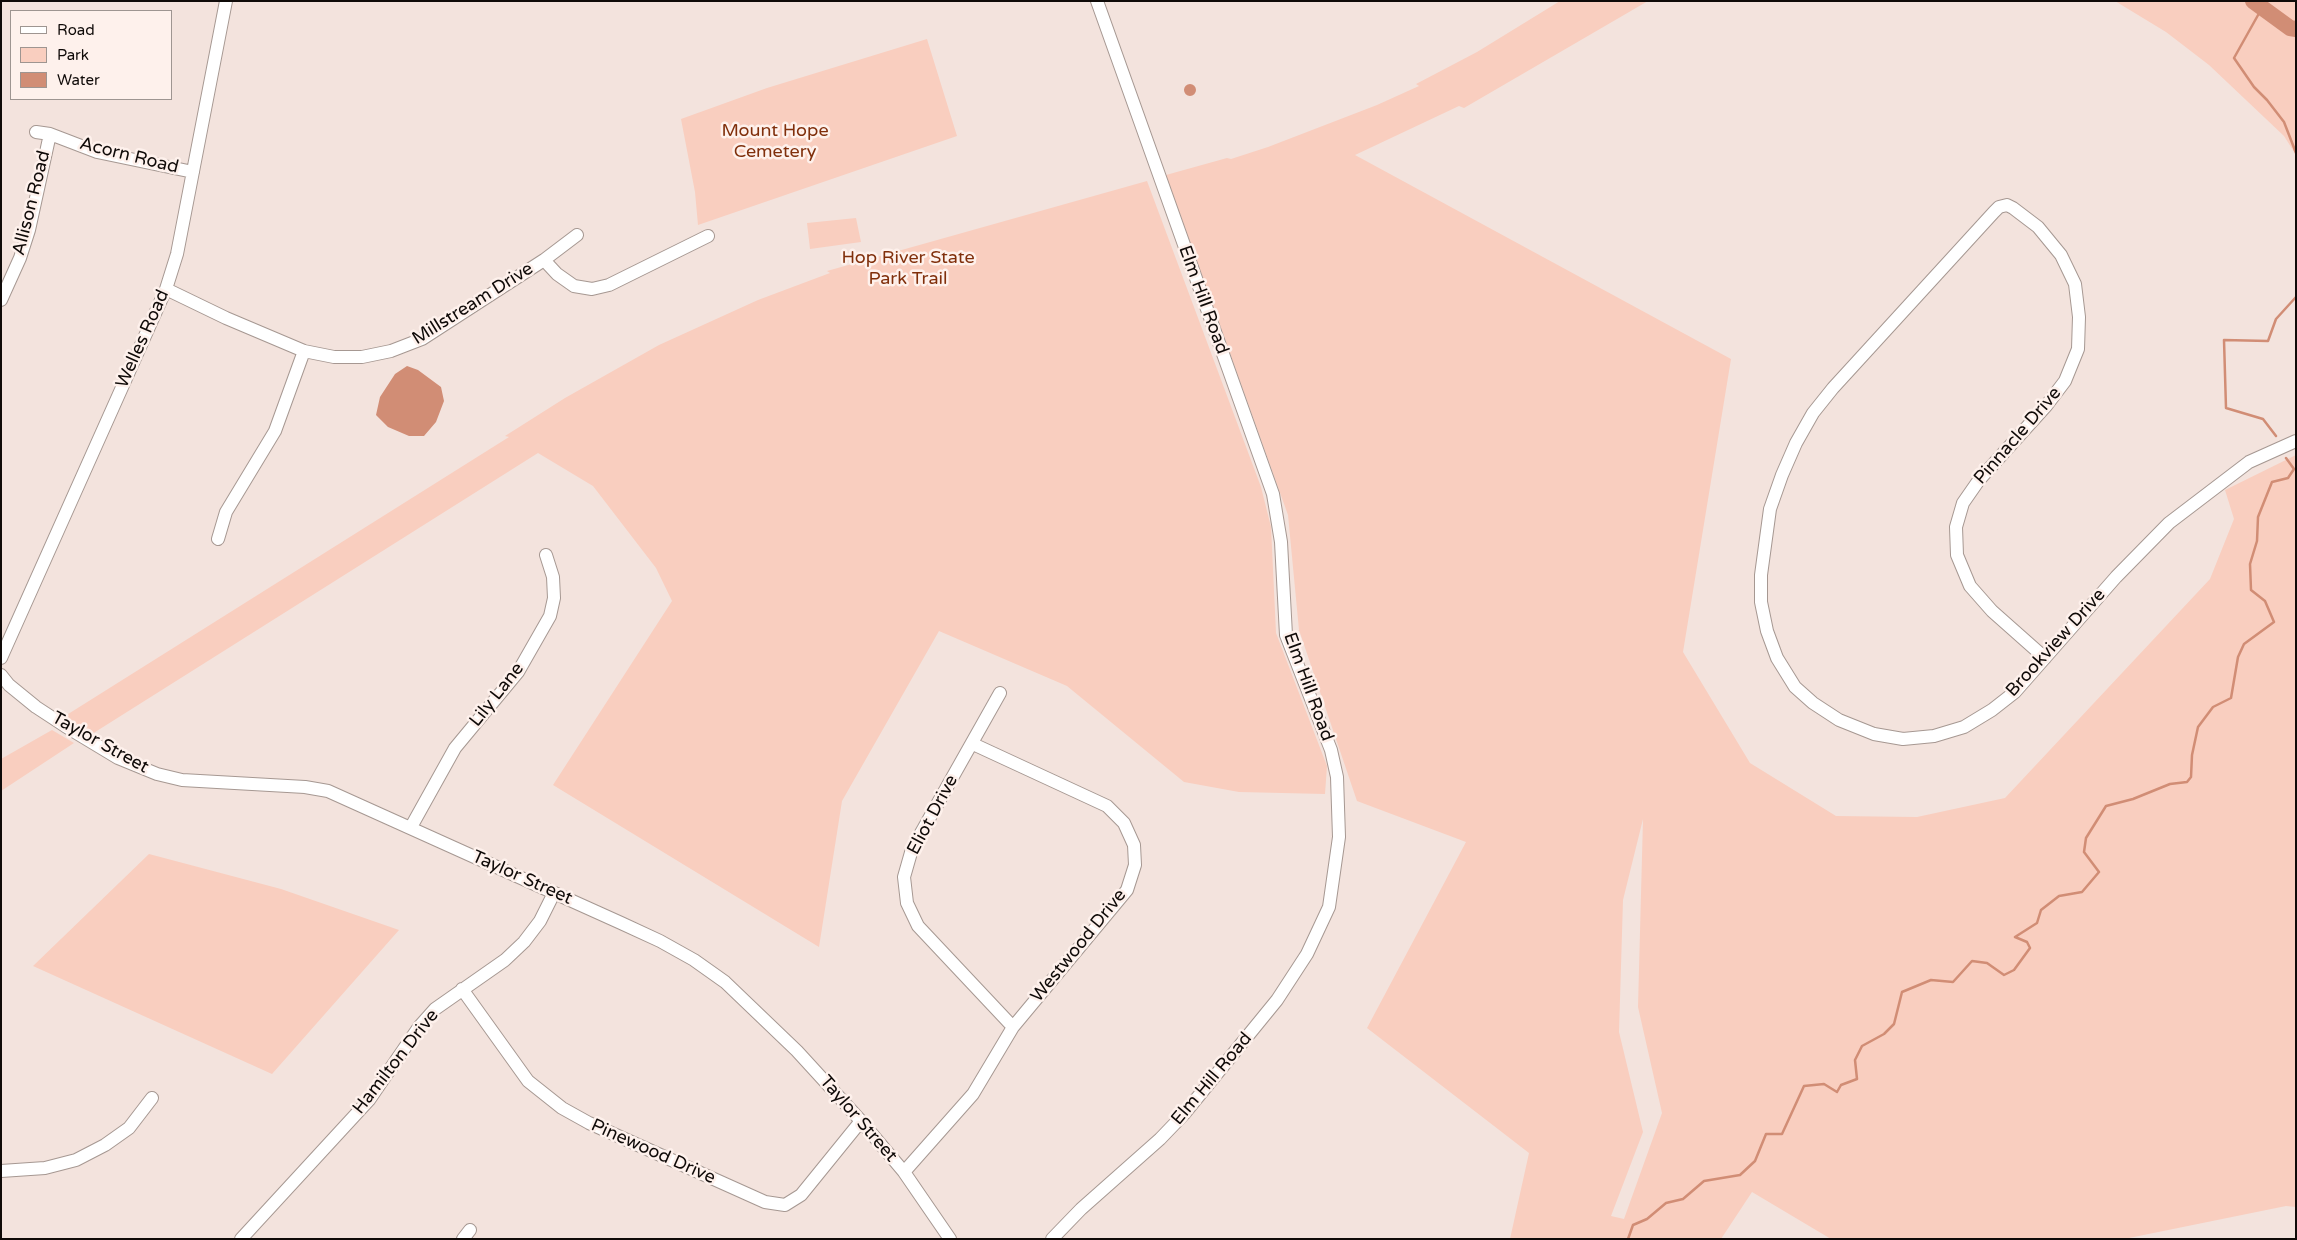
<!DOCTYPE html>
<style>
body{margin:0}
#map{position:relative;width:2297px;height:1240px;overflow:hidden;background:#f3e3dd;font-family:"Varela Round",sans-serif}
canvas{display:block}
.frame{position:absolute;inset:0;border:2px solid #0f0a08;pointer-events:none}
.legend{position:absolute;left:10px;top:10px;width:162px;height:90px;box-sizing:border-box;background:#fef1ec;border:1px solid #9e9591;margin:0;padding:6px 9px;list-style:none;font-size:15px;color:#0f0a08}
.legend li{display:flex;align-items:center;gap:10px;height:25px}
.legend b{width:25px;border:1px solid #9e9591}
</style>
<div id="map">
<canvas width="2297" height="1240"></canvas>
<div class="frame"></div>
<ul class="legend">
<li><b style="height:6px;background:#fff"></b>Road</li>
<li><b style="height:14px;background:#f9cebf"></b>Park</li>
<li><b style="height:14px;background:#d18d75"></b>Water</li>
</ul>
</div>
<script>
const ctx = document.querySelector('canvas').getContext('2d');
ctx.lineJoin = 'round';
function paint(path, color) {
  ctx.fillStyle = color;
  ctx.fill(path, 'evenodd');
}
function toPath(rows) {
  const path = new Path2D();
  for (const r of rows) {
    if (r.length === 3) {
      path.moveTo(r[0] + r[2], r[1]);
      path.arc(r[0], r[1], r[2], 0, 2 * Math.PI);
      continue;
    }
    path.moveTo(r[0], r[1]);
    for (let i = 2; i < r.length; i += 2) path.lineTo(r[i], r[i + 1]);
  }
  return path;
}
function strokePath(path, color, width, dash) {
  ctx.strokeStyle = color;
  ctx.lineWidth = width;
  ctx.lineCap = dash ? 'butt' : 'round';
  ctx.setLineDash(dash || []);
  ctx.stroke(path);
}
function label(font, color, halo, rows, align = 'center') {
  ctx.font = font + ' "Varela Round",sans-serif';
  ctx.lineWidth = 5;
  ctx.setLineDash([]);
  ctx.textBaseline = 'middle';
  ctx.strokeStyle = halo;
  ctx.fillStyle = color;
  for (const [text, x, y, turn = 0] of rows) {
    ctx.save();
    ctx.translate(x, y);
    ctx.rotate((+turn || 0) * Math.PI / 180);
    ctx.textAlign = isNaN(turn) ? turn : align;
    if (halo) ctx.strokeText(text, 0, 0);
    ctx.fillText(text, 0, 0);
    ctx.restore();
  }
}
const green = toPath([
 [1560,1,1648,1,1464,108,1459,106,1355,155,1731,359,1683,652,1750,763,1836,816,1917,817,2005,798,2210,579,2234,519,2225,490,2296,455,2296,1207,2286,1206,2124,1239,1831,1239,1752,1192,1721,1239,1510,1239,1529,1153,1367,1028,1466,842,1357,801,1299,630,1288,515,1166,175,1227,158,1231,159,1268,147,1377,105,1419,86,1416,84,1477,52],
 [1643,819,1638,1007,1662,1113,1624,1219,1611,1216,1643,1132,1619,1032,1623,900],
 [2115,1,2296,1,2296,155,2284,136,2209,65,2166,32],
 [927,39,957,136,698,225,695,192,681,119,767,88],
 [1147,181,1261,487,1271,527,1276,633,1327,766,1325,794,1239,792,1184,782,1067,686,939,631,842,801,819,947,553,785,672,601,656,568,593,486,538,453,92,734,65,716,509,437,505,436,565,398,659,345,758,300,830,273,827,271],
 [856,218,861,242,810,249,807,223],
 [52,730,74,743,1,791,1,759],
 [149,854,281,889,399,930,272,1074,33,966]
]);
const water = toPath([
 [1190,90,6],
 [407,366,418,370,441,387,444,401,436,422,424,436,409,436,388,427,376,415,380,397,395,374]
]);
const stream = toPath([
 [2262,8,2234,58,2254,87,2267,100,2284,122,2296,153],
 [2276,436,2263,419,2226,408,2224,340,2268,341,2276,319,2296,297],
 [1628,1239,1633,1225,1647,1219,1666,1203,1683,1199,1704,1181,1740,1175,1755,1161,1766,1134,1782,1134,1804,1086,1824,1084,1837,1092,1841,1085,1857,1079,1855,1060,1862,1046,1884,1034,1894,1024,1902,992,1931,980,1953,982,1972,961,1987,963,2004,975,2014,970,2030,948,2027,942,2015,937,2037,923,2041,910,2059,896,2082,892,2099,872,2084,852,2086,838,2106,806,2133,799,2170,784,2187,782,2191,777,2192,755,2198,727,2213,707,2231,698,2238,657,2244,644,2274,622,2265,601,2251,590,2250,564,2257,541,2258,517,2272,482,2288,478,2294,469,2286,458]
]);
const river = toPath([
 [2253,1,2290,28,2296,29]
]);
const minor = toPath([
 [36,132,50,134,97,152,193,172],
 [544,260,557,274,574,286,592,289,609,285,708,236],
 [166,289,226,318,304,351,334,357,362,357,391,351,422,339,544,260,577,235],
 [1,300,20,258,29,230,50,134],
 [218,539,226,512,275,431,304,351],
 [1,658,166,289,177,254,226,1],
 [2045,658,1992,611,1970,586,1957,555,1956,527,1963,503,1979,480,2046,406,2065,381,2078,349,2079,317,2075,284,2061,255,2038,227,2013,208,2007,205,1999,207,1994,212,1833,388,1813,413,1796,443,1782,475,1770,509,1761,575,1761,602,1767,631,1777,658,1795,687,1813,703,1839,720,1874,734,1903,739,1934,736,1964,727,1992,710,2015,692,2116,577,2169,523,2249,462,2296,441],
 [1,675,9,685,36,707,65,726,118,758,157,774,182,780,305,787,328,791,621,923,660,941,694,960,725,982,797,1051,861,1121,904,1172,950,1239],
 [1000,693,912,849,904,877,907,903,918,926,1013,1027],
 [411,827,455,748,518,672,550,616,554,598,553,577,546,555],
 [462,989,528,1081,562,1108,589,1123,765,1202,785,1205,801,1195,861,1121],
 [1,1171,45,1168,76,1160,105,1145,129,1128,152,1098],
 [904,1172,973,1094,1013,1027,1127,890,1135,865,1134,845,1124,823,1107,806,973,744],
 [241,1239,369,1100,419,1027,435,1009,505,960,524,942,540,921,554,893],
 [463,1239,470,1230],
 [1052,1239,1081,1209,1160,1139,1184,1114,1277,1000,1307,954,1329,907,1339,837,1337,777,1331,750,1286,635,1281,542,1273,494,1097,1]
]);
const parkNames = [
 ["Mount Hope",775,131],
 ["Cemetery",775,152],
 ["Hop River State",908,258],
 ["Park Trail",908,279]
];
const streetNames = [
 ["Acorn Road",129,156,14],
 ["Allison Road",32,203,-76],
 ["Elm Hill Road",1203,300,70],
 ["Millstream Drive",473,304,-32],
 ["Welles Road",143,339,-66],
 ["Pinnacle Drive",2018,436,-49],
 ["Brookview Drive",2056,643,-48],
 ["Elm Hill Road",1308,687,70],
 ["Lily Lane",497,695,-52],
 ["Taylor Street",100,743,29],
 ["Eliot Drive",933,815,-62],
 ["Taylor Street",522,878,24],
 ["Westwood Drive",1079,946,-51],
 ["Hamilton Drive",396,1062,-52],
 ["Elm Hill Road",1212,1079,-50],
 ["Taylor Street",858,1119,49],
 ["Pinewood Drive",653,1152,24]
];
paint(green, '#f9cebf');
paint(water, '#d18d75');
strokePath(stream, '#d18d75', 2.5);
strokePath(river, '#d18d75', 16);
strokePath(minor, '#a69892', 14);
strokePath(minor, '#fff', 12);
label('18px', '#802f0b', '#fef1ec', parkNames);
label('18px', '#0f0a08', '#fef1ec', streetNames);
</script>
